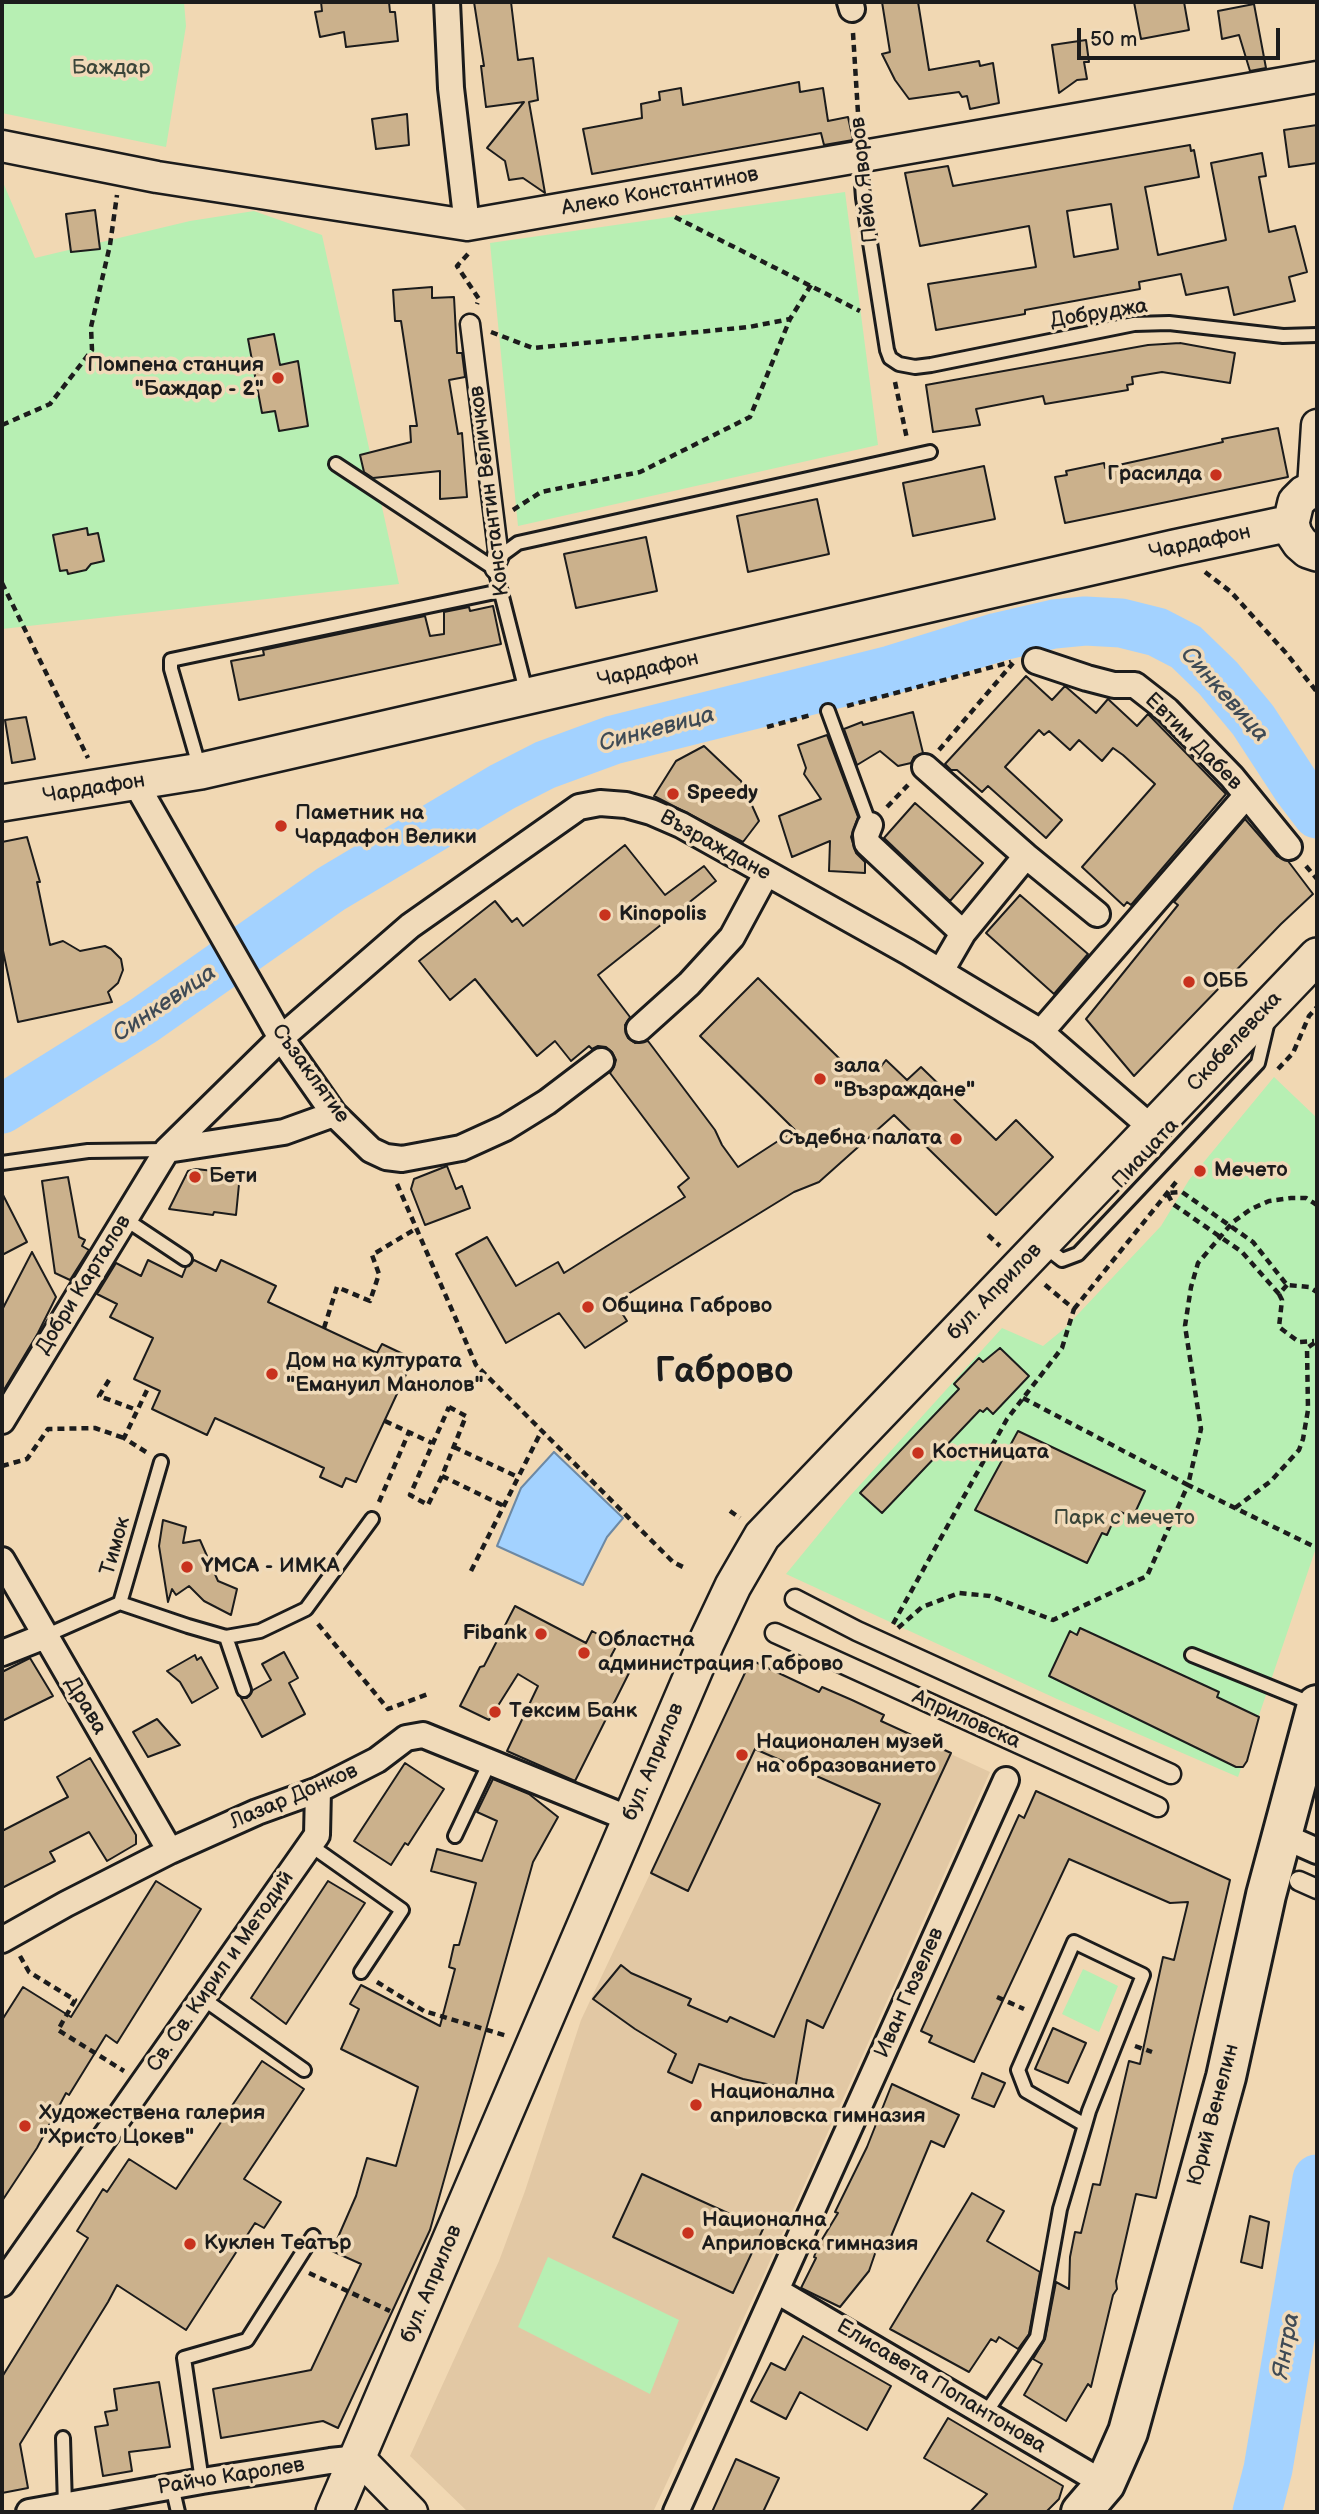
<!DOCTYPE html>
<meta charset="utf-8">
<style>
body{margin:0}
#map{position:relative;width:1319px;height:2514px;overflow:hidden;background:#f1d8b3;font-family:"Balsamiq Sans",sans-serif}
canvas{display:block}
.frame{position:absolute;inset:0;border:4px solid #1c1c1c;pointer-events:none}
.scale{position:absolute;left:1077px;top:28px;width:203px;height:32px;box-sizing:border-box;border:4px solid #1c1c1c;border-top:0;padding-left:9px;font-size:21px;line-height:24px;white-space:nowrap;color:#1c1c1c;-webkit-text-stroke:5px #f0dab9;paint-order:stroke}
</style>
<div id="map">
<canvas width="1319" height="2514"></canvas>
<div class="frame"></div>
<div class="scale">50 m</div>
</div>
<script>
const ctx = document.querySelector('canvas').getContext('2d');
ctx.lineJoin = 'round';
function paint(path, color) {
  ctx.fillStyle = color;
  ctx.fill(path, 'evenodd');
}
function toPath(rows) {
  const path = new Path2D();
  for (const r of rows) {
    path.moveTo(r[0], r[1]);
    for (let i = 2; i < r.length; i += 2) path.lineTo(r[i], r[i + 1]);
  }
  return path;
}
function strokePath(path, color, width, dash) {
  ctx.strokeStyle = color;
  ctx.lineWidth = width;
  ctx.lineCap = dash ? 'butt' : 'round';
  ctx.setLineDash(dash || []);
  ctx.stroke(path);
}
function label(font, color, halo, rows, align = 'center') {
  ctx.font = font + ' "Balsamiq Sans",sans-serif';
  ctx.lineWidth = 7;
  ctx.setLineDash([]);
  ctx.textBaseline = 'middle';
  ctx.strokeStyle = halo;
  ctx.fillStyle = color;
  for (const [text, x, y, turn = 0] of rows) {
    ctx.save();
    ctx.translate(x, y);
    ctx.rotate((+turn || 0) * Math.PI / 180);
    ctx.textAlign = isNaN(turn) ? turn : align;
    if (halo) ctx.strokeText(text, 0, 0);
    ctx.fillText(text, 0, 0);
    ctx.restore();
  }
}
const built = toPath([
 [751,1660,819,1692,822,1687,868,1707,881,1722,990,1772,761,2281,653,2512,468,2512,410,2456,499,2261,525,2191,581,2020]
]);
const green = toPath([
 [2,2,184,2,186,26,166,147,2,113],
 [2,180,35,258,190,221,254,211,322,235,399,584,2,629],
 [845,192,878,445,518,526,490,243],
 [1274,1077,1317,1118,1317,1545,1238,1777,1057,1699,786,1574,850,1496,1002,1328,1043,1346,1065,1328,1161,1226,1189,1180],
 [1083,1969,1118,1986,1099,2032,1062,2014],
 [548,2257,679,2320,650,2394,518,2327]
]);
const water = toPath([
 [554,1452,623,1518,607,1537,583,1585,497,1546,521,1488,554,1452]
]);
const river = toPath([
 [2,1109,143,1021,331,889,502,787,545,765,613,740,891,670,998,637,1054,624,1085,621,1121,623,1157,632,1186,647,1218,678,1253,720,1298,789,1317,814],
 [1257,2512,1268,2469,1317,2179]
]);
const building = toPath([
 [321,2,389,2,390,12,395,12,398,41,346,47,344,32,320,37,315,12,322,11,321,2],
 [474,2,511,2,518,60,533,58,538,100,529,102,545,193,523,178,509,180,505,161,487,148,524,102,486,107,481,66,484,66,474,2],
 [882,2,918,2,929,70,979,61,980,66,993,63,999,103,970,109,967,96,962,97,959,92,909,99,895,80,882,54,890,52,882,2],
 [1134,2,1184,2,1189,30,1141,39,1134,2],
 [1254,4,1266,68,1250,71,1239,35,1222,39,1218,11,1254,4],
 [1086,40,1089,62,1084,62,1087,79,1077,80,1059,93,1052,45,1086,40],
 [799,82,800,92,823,88,828,121,848,117,853,140,824,145,821,133,592,174,583,129,642,118,641,104,660,100,659,92,681,88,683,105,799,82],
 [407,114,409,145,376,149,372,119,407,114],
 [1317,125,1317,163,1289,167,1284,130,1317,125],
 [1190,145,1191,151,1194,150,1199,177,1145,187,1158,255,1226,240,1211,163,1262,153,1266,176,1259,177,1269,232,1295,226,1307,272,1289,277,1295,301,1234,315,1228,287,1186,295,1181,274,1139,282,1140,289,1025,310,1025,314,936,330,928,284,1036,267,1029,226,920,246,905,173,948,166,953,186,1190,145],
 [1111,204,1118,249,1074,257,1067,211,1111,204],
 [95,210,100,249,71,252,66,214,95,210],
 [432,287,432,298,454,297,457,353,462,353,465,377,449,380,458,434,462,433,467,497,440,499,440,471,373,478,364,472,360,455,411,442,410,426,417,426,401,321,395,321,393,290,432,287],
 [274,334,280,365,298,361,308,426,279,431,275,411,262,413,248,339,274,334],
 [1180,343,1235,353,1230,383,1162,372,1132,377,1133,384,1127,385,1128,390,1045,404,1043,396,976,409,980,425,933,432,926,385,1148,345,1180,343],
 [1278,428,1288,477,1065,523,1055,477,1067,475,1066,471,1104,463,1105,468,1223,442,1222,439,1278,428],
 [984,466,995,519,913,536,903,483,984,466],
 [817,499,829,554,748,572,737,516,817,499],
 [87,528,88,535,98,533,104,561,91,564,86,570,68,574,67,570,60,571,53,535,87,528],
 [646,537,657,591,576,608,564,554,646,537],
 [493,606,501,644,239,700,231,661,264,655,263,650,425,616,430,636,444,634,444,612,469,607,470,611,493,606],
 [1026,676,1052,700,1065,686,1096,713,1108,699,1137,726,1148,714,1226,794,1131,905,1127,902,1124,906,1082,867,1155,784,1123,755,1113,748,1102,761,1079,740,1070,750,1049,731,1044,735,1039,730,1005,767,1062,820,1046,838,988,786,982,792,957,770,951,770,945,764,1026,676],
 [913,712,923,753,914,757,911,763,898,766,880,751,857,765,844,729,862,722,863,725,913,712],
 [26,717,35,759,12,763,5,720,26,717],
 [827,735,858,817,851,837,856,853,865,862,865,873,829,871,830,841,792,857,779,816,821,799,804,774,806,768,798,745,827,735],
 [704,746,741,781,759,821,743,842,654,796,676,761,704,746],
 [915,803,983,863,950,901,884,838,915,803],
 [1245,819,1277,856,1288,861,1313,894,1281,924,1134,1076,1086,1019,1178,905,1174,902,1245,819],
 [27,837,40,882,37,882,50,945,63,941,80,951,105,946,111,949,121,959,123,970,118,983,108,992,112,1002,18,1022,2,946,2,842,27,837],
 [625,845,665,895,704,866,716,881,598,975,630,1017,625,1025,628,1038,635,1043,648,1041,715,1130,722,1145,738,1167,795,1130,700,1036,758,978,855,1074,870,1060,879,1069,886,1060,907,1080,921,1067,996,1140,1016,1120,1053,1157,996,1215,894,1115,819,1182,794,1192,615,1302,627,1321,585,1348,559,1313,506,1343,456,1254,487,1237,516,1286,558,1262,564,1273,685,1197,678,1187,689,1178,610,1073,614,1067,616,1060,612,1052,606,1047,598,1046,592,1049,589,1046,571,1061,555,1041,537,1056,475,979,450,1000,419,961,495,901,512,922,517,918,523,926,625,845],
 [1020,895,1088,954,1054,994,986,933,1020,895],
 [447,1166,456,1189,462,1186,470,1208,425,1225,411,1189,414,1179,447,1166],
 [196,1169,240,1174,236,1215,214,1212,213,1215,169,1209,188,1171,196,1169],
 [68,1177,79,1237,85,1240,82,1246,89,1250,70,1280,55,1273,42,1181,68,1177],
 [2,1193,27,1242,2,1255,2,1193],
 [32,1252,56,1297,38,1333,2,1393,2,1310,32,1252],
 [148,1260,182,1277,186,1267,194,1260,216,1271,221,1260,276,1286,268,1302,377,1353,382,1344,403,1354,399,1363,409,1368,356,1482,346,1478,342,1487,320,1477,324,1468,215,1418,207,1435,152,1409,160,1391,134,1379,153,1338,110,1317,117,1304,97,1294,116,1263,141,1276,148,1260],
 [1000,1348,1029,1376,993,1414,987,1408,983,1412,980,1410,882,1513,860,1493,959,1389,954,1384,979,1358,983,1362,1000,1348],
 [1018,1431,1145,1491,1133,1517,1118,1511,1107,1535,1102,1533,1087,1563,975,1510,1018,1431],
 [163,1520,186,1527,183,1543,200,1540,218,1581,237,1589,231,1615,204,1601,189,1586,176,1595,172,1589,168,1602,159,1546,163,1520],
 [515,1606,586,1643,592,1631,617,1645,611,1656,632,1667,575,1781,507,1751,538,1686,518,1674,489,1720,460,1706,480,1667,484,1666,515,1606],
 [1080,1628,1219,1692,1217,1697,1259,1717,1247,1761,1243,1767,1236,1767,1049,1676,1070,1631,1077,1635,1080,1628],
 [284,1652,298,1678,289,1683,305,1714,262,1737,241,1698,247,1698,253,1690,271,1680,262,1664,284,1652],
 [195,1655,197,1660,201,1657,218,1688,192,1703,180,1682,167,1671,195,1655],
 [30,1658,53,1696,2,1721,2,1672,30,1658],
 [751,1660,819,1692,822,1687,852,1700,884,1715,881,1721,951,1753,823,2028,807,2020,795,2090,743,2079,699,2064,692,2083,668,2072,676,2054,635,2029,593,1999,621,1965,631,1973,691,1999,688,2005,727,2022,730,2017,774,2037,880,1804,755,1749,688,1891,651,1873,751,1660],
 [157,1719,180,1745,148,1757,133,1732,157,1719],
 [90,1758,136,1835,136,1844,107,1861,89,1832,50,1852,55,1861,2,1888,2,1831,68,1797,57,1777,90,1758],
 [405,1763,444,1789,408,1845,405,1843,391,1865,354,1841,405,1763],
 [493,1779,529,1794,558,1817,533,1862,430,2230,338,2428,323,2421,221,2438,213,2389,311,2370,361,2264,332,2251,356,2196,367,2158,396,2166,418,2087,341,2049,359,2009,350,2004,361,1985,440,2026,455,1969,449,1967,454,1945,459,1945,476,1883,431,1871,437,1849,482,1861,497,1821,477,1812,493,1779],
 [1036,1791,1230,1880,1156,2198,1136,2194,1116,2281,1117,2289,1113,2295,1091,2387,1088,2384,1066,2421,1024,2395,1042,2364,1033,2359,1045,2339,1056,2282,1069,2289,1070,2257,1075,2232,1081,2233,1093,2184,1100,2185,1129,2061,1140,2064,1163,1957,1174,1960,1188,1902,1170,1903,1069,1859,974,2062,929,2042,932,2036,921,2031,1019,1815,1024,1818,1036,1791],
 [156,1881,201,1909,117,2043,106,2035,69,2095,66,2093,37,2148,2,2201,2,2020,23,1987,71,2017,156,1881],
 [328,1881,365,1903,286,2024,251,1998,328,1881],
 [1053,2028,1086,2043,1068,2083,1035,2069,1053,2028],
 [262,2061,304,2089,244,2179,281,2202,264,2228,255,2223,186,2330,117,2285,108,2302,20,2444,28,2488,2,2493,2,2377,88,2238,77,2231,103,2189,107,2192,129,2159,176,2189,262,2061],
 [982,2073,1005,2083,994,2107,972,2098,982,2073],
 [892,2084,959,2115,944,2147,931,2141,887,2246,879,2242,869,2271,840,2307,801,2288,816,2258,814,2257,818,2246,838,2213,835,2212,867,2147,892,2084],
 [642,2174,763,2229,733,2293,613,2237,642,2174],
 [972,2193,1004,2211,987,2241,1040,2272,1029,2334,1018,2349,999,2337,996,2342,991,2339,969,2372,890,2329,972,2193],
 [1250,2216,1269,2222,1262,2268,1241,2262,1250,2216],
 [803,2336,891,2386,867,2430,800,2392,786,2419,751,2401,771,2363,785,2370,803,2336],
 [159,2382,170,2447,129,2452,132,2471,103,2476,95,2427,108,2425,105,2412,117,2410,114,2389,159,2382],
 [948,2418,1063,2486,1059,2499,1046,2512,970,2512,987,2494,924,2458,948,2418],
 [736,2459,779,2478,763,2512,712,2512,736,2459]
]);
const path = toPath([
 [853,33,859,129],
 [675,217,860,311],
 [468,254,457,266,479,299,477,304],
 [491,332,533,348,749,327,790,319],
 [895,382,907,439],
 [2,425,50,404,92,350,91,327,110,245,117,195],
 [513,510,541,492,640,472,750,417,790,319,811,285],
 [1205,572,1231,592,1286,653,1317,692],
 [2,583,88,758],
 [847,706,1011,662],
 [767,727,811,715],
 [939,750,1013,663],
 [887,807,908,785],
 [1306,866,1317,879],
 [1278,1069,1293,1053,1309,1016,1317,1007],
 [397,1184,476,1365,673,1562,685,1568],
 [988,1235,1000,1246],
 [1287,1285,1279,1294,1282,1300,1279,1327,1299,1342,1314,1341],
 [1279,1294,1242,1252,1173,1204,1167,1193,1182,1192,1253,1242,1287,1285,1309,1287,1317,1292],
 [1074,1309,1176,1182],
 [324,1328,337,1287,370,1301,379,1274,372,1255,417,1228],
 [109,1380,99,1396,137,1410],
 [1023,1398,1188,1485,1201,1429,1185,1326,1191,1287,1198,1263,1233,1222,1251,1209,1269,1201,1291,1198,1306,1198,1317,1205],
 [449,1407,466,1416,442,1476,428,1505,410,1495,449,1407],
 [385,1421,432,1443],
 [454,1447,518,1477],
 [146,1452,124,1438,149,1386],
 [2,1466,27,1459,48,1429,95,1428,124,1438],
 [442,1476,504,1506],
 [379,1502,409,1432],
 [1235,1508,1271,1481,1299,1450,1303,1439,1308,1410,1307,1348,1317,1341],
 [730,1511,740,1518],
 [471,1571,542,1430],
 [318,1624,388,1709,428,1694],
 [893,1624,1007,1419,1062,1348,1074,1309,1044,1284],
 [898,1628,922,1607,959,1593,990,1596,1053,1620,1147,1576,1188,1485,1317,1548],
 [20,1956,29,1972,75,2000,58,2030,124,2071],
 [377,1982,424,2011,507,2036],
 [997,1997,1024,2009],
 [1135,2046,1152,2052],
 [309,2273,390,2311]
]);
const service = toPath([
 [860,158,863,198,887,350,890,358,899,364,915,367,931,365,1134,324,1169,323,1283,336,1317,335],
 [336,464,495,569],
 [499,563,503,554,518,543,930,452],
 [495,569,527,695],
 [828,711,870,825],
 [200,769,171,669,171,660,500,591],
 [2,1163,88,1151,167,1150],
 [125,1219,185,1259],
 [1044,1246,1062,1260,1078,1254,1258,1063,1268,1021],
 [120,1603,188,1626,226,1637,260,1631,306,1609,372,1519],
 [45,1636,120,1603,161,1462],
 [226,1637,244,1690],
 [1192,1655,1313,1704],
 [455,1836,490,1762],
 [310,1845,402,1910,361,1972],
 [202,1998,304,2070],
 [985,2414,1037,2337,1060,2209,1085,2125,1089,2111,1143,1975,1074,1942,1018,2070,1026,2091,1085,2125],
 [63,2438,65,2506],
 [202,2481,184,2358,247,2340,313,2236],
 [172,2486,178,2512]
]);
const pedestrian = toPath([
 [470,324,498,550,495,569],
 [795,1599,857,1631,1171,1774],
 [775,1633,1158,1807],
 [1299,1881,1317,1889]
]);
const minor = toPath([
 [447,2,451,88,467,225],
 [850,2,852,9],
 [1036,661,1087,678,1114,685,1135,685,1167,710,1232,777,1289,847],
 [925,767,1026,856,1097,914],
 [135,782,281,1038,334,1114,371,1150,386,1157,402,1159,461,1148,505,1128,547,1102,601,1061],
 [870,825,866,835,867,843,963,933],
 [941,971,963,933,1026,856],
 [639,1029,689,984,732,937,766,874],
 [1041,1032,1246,796],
 [167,1150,284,1132,334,1114],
 [2,1421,167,1150,281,1038,410,926,579,807,600,803,626,805,651,812,681,825,908,952,1041,1032,1153,1129],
 [2,1560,170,1851],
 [2,1653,45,1636],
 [1283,1836,1317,1851],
 [2,1940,66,1904,170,1851,257,1812,318,1790,377,1760,406,1738,423,1735,630,1819],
 [2,2284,317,1835,318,1790],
 [777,2291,1105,2484],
 [29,2512,202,2481,330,2461,359,2458],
 [676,2512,1006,1780]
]);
const tertiary = toPath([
 [2,146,157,177,467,225,1317,77],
 [1313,488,1317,425],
 [359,2458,412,2512]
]);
const secondary = toPath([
 [1317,488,1304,494,1296,502,1291,523,1294,534,1300,543,1308,550,1317,553],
 [2,803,201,771,1174,548,1291,523],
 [334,2512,706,1643,733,1586,762,1536,1317,956]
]);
const primary = toPath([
 [1081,2512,1105,2484,1128,2432,1226,2077,1266,1895,1317,1705]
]);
const markers = [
 [278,378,7,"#c8321e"],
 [1216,475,7,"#c8321e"],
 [673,794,7,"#c8321e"],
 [281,826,7,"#c8321e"],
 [605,915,7,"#c8321e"],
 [1189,982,7,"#c8321e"],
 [820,1079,7,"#c8321e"],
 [956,1139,7,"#c8321e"],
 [1200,1171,7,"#c8321e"],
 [195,1177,7,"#c8321e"],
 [588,1307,7,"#c8321e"],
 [272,1374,7,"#c8321e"],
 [918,1453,7,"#c8321e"],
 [187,1567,7,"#c8321e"],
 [541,1634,7,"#c8321e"],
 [584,1653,7,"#c8321e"],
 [495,1712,7,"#c8321e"],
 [742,1755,7,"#c8321e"],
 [696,2105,7,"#c8321e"],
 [25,2126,7,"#c8321e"],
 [688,2233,7,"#c8321e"],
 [190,2244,7,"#c8321e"]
];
const parkNames = [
 ["Баждар",111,69],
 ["Парк с мечето",1124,1519]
];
const streetNames = [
 ["Пейо Яворов",865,180,-96],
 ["Алеко Константинов",660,192,-10],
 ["Добруджа",1099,314,-9],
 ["Константин Величков",490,491,-97],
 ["Чардафон",1200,543,-12],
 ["Чардафон",648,670,-13],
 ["Евтим Дабев",1193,742,45],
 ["Чардафон",94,789,-9],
 ["Възраждане",715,846,29],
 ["Скобелевска",1235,1042,-47],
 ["Съзаклятие",310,1074,54],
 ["Пиацата",1146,1154,-47],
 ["Добри Карталов",84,1285,-58],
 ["бул. Априлов",995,1292,-46],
 ["Тимок",116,1546,-74],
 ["Драва",85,1706,60],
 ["Априловска",966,1720,24],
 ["бул. Априлов",654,1762,-67],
 ["Лазар Донков",294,1797,-23],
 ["Св. Св. Кирил и Методий",221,1972,-55],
 ["Иван Гюзелев",910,1993,-66],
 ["Юрий Венелин",1214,2115,-75],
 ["бул. Априлов",432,2284,-67],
 ["Елисавета Попантонова",941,2387,31],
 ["Райчо Каролев",231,2477,-9]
];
const poiNames = [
 ["Помпена станция",264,366,"right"],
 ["\"Баждар - 2\"",264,390,"right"],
 ["Грасилда",1202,475,"right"],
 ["Speedy",687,794],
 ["Паметник на",295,814],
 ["Чардафон Велики",295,838],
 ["Kinopolis",619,915],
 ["ОББ",1203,982],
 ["зала",834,1067],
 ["\"Възраждане\"",834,1091],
 ["Съдебна палата",942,1139,"right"],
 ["Мечето",1214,1171],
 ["Бети",209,1177],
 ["Община Габрово",602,1307],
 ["Дом на културата",286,1362],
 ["\"Емануил Манолов\"",286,1386],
 ["Костницата",932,1453],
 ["YMCA - ИМКА",201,1567],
 ["Fibank",527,1634,"right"],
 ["Областна",598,1641],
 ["администрация Габрово",598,1665],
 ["Тексим Банк",509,1712],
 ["Национален музей",756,1743],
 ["на образованието",756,1767],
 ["Национална",710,2093],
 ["априловска гимназия",710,2117],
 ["Художествена галерия",39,2114],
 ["\"Христо Цокев\"",39,2138],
 ["Национална",702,2221],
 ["Априловска гимназия",702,2245],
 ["Куклен Театър",204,2244]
];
const waterNames = [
 ["Синкевица",1224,695,48],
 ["Синкевица",657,730,-15],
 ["Синкевица",165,1004,-34],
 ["Янтра",1287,2346,-80]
];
const townNames = [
 ["Габрово",724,1373]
];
paint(built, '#e2c8a4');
paint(green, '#b7efb3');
paint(water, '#a3d2ff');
strokePath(water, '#6d89a4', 2);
strokePath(river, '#a3d2ff', 49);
paint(building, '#cbb18c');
strokePath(building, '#1c1c1c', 2);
strokePath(service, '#1c1c1c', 18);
strokePath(pedestrian, '#1c1c1c', 23);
strokePath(minor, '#1c1c1c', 30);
strokePath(tertiary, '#1c1c1c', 35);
strokePath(secondary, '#1c1c1c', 40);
strokePath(primary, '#1c1c1c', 44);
strokePath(path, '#1c1c1c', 4.5, [7, 5]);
strokePath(service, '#f0dab9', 12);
strokePath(pedestrian, '#f0dab9', 18);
strokePath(minor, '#f0dab9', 24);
strokePath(tertiary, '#f0dab9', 30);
strokePath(secondary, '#f0dab9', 35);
strokePath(primary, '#f0dab9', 38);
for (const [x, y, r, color] of markers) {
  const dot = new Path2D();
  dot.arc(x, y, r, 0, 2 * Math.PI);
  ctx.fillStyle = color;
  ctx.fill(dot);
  strokePath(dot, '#f0dab9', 2.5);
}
label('21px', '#3b463a', '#f0dab9', parkNames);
label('21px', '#1c1c1c', '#f0dab9', streetNames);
label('bold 21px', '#1c1c1c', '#f0dab9', poiNames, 'left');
label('italic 23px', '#3e4a55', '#f0dab9', waterNames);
label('bold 35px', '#1c1c1c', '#f0dab9', townNames);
</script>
